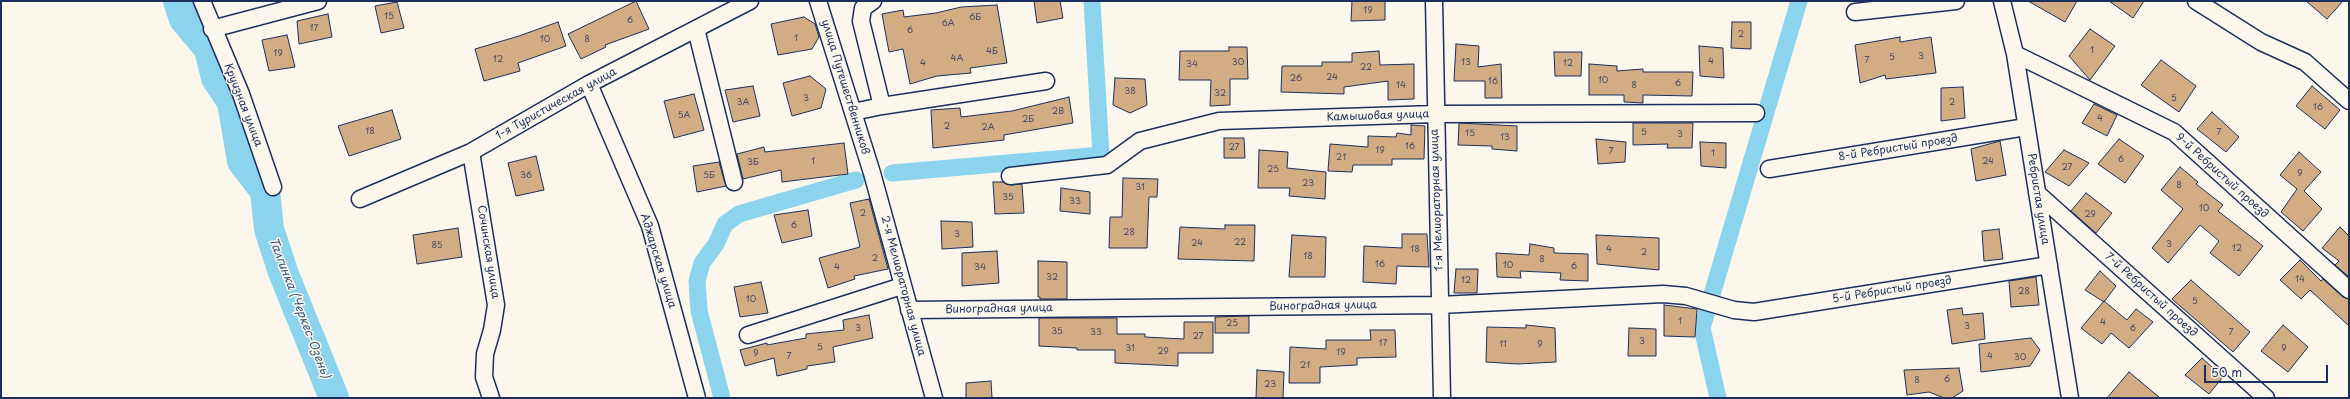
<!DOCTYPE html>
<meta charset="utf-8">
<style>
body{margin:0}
#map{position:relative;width:2350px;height:399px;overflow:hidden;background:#fbf7ec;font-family:"Playpen Sans",sans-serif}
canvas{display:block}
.frame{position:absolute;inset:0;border:2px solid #1b2f5e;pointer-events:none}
.scale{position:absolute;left:2204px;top:365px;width:124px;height:18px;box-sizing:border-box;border:2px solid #1b2f5e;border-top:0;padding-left:5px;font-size:12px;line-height:14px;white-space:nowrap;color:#1b2f5e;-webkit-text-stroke:3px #fbf7ec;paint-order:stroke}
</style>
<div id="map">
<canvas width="2350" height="399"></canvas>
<div class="frame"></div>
<div class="scale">50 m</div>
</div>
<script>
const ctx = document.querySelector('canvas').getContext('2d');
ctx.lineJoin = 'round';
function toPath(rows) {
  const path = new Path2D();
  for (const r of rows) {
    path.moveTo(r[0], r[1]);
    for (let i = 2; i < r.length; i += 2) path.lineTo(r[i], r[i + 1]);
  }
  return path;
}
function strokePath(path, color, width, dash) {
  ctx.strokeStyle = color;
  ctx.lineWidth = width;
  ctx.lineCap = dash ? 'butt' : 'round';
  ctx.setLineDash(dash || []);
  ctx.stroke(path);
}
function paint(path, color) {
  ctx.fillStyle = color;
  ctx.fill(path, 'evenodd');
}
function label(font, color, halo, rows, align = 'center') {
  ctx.font = font + ' "Playpen Sans",sans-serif';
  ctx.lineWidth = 3;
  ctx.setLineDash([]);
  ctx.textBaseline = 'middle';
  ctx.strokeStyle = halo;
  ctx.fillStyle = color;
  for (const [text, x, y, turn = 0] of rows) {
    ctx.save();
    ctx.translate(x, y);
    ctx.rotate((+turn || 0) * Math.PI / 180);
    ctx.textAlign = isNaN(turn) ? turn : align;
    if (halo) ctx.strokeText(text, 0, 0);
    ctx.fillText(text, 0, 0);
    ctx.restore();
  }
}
const canal = toPath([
 [892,173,1101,155,1092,1],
 [722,398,699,311,697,281,702,263,716,244,725,224,739,214,856,180],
 [1718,398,1702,328,1799,1]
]);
const river = toPath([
 [178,1,184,19,209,49,216,78,232,102,242,161,265,191,269,229,283,272,334,398]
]);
const building = toPath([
 [636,1,649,29,605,45,606,47,581,59,568,34,636,1],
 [1034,1,1060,1,1063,18,1037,23,1034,1],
 [1352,1,1385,1,1385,20,1351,21,1352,1],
 [2028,1,2077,1,2065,22,2028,1],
 [2109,1,2144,1,2133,18,2109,1],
 [2306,1,2343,1,2327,19,2306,1],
 [397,2,404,28,381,33,375,6,397,2],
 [997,5,1007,63,970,68,971,73,937,76,910,84,903,49,889,52,882,14,903,10,904,17,936,13,961,7,997,5],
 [328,14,332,37,299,44,297,21,328,14],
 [804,17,815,24,819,37,812,49,778,55,771,24,804,17],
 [558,22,566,46,518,63,520,71,484,81,475,49,519,36,558,22],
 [1732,22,1751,22,1751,49,1731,48,1732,22],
 [2090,29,2115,46,2090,80,2069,56,2090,29],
 [287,35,295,67,269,71,262,40,287,35],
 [1900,37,1900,42,1931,37,1936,73,1886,79,1885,75,1860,83,1855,45,1900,37],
 [1456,44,1479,46,1478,67,1501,64,1502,98,1485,98,1485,81,1454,81,1456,44],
 [1699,46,1723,48,1724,78,1700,76,1699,46],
 [1229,47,1247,47,1248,79,1230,79,1230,105,1210,106,1211,80,1179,80,1180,51,1229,51,1229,47],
 [1379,51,1380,65,1414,64,1414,99,1388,100,1388,81,1344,87,1344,94,1281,92,1282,66,1322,66,1322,62,1352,62,1352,53,1379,51],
 [1554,52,1582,52,1581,76,1555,76,1554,52],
 [2161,60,2196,86,2179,112,2141,85,2161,60],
 [1589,64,1617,66,1617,71,1643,69,1643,72,1693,72,1692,96,1643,95,1643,103,1624,102,1624,95,1589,95,1589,64],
 [810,76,826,89,821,108,792,116,783,83,810,76],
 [1115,78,1145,79,1147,105,1130,113,1113,105,1115,78],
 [753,86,760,116,733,122,725,90,753,86],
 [2312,86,2340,110,2325,129,2296,106,2312,86],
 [1963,87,1965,118,1941,121,1941,88,1963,87],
 [694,94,704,130,674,138,664,101,694,94],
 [1069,97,1073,123,1004,135,1004,140,933,148,931,110,960,108,961,117,1012,111,1069,97],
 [2094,104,2117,115,2107,136,2082,123,2094,104],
 [392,110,401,139,349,156,338,126,392,110],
 [2212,112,2239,137,2226,152,2197,129,2212,112],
 [1459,123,1517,126,1517,151,1492,149,1492,146,1458,145,1459,123],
 [1633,123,1693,123,1692,148,1667,148,1668,144,1633,145,1633,123],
 [1411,125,1425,126,1424,159,1392,159,1392,165,1353,165,1352,172,1328,171,1330,144,1368,147,1368,136,1396,137,1397,133,1411,135,1411,125],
 [1224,138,1244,138,1245,158,1224,158,1224,138],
 [1596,139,1626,142,1625,162,1598,164,1596,139],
 [2119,139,2144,156,2125,183,2098,164,2119,139],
 [2000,141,2006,175,1976,181,1971,149,2000,141],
 [1700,142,1726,143,1726,168,1701,166,1700,142],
 [844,143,848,174,782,182,781,170,743,179,737,154,764,147,765,152,844,143],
 [1259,150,1288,152,1287,168,1326,172,1325,199,1289,196,1290,188,1258,188,1259,150],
 [2064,150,2089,163,2069,186,2045,172,2064,150],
 [2299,152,2321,172,2304,191,2322,209,2303,231,2281,212,2297,189,2280,175,2299,152],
 [536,156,544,190,516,196,508,163,536,156],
 [719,162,726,186,697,192,693,166,719,162],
 [2180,167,2198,182,2196,184,2223,205,2218,211,2263,246,2239,276,2210,253,2219,241,2200,225,2168,263,2152,248,2183,209,2161,190,2180,167],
 [1123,178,1158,179,1157,197,1149,197,1147,248,1109,248,1110,217,1122,217,1123,178],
 [993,182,1003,182,1011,185,1022,184,1024,213,995,214,993,182],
 [1061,188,1090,192,1090,214,1060,211,1061,188],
 [2086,193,2112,213,2096,233,2071,211,2086,193],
 [869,199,888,269,854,276,855,279,828,288,819,258,860,247,850,203,869,199],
 [808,210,812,236,782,243,774,215,808,210],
 [941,221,972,222,973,247,942,249,941,221],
 [1225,225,1255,225,1254,261,1178,259,1180,227,1225,229,1225,225],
 [2340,227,2349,236,2349,277,2335,265,2339,261,2322,248,2340,227],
 [458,228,462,257,417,264,413,235,458,228],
 [1999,229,2003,259,1984,261,1982,231,1999,229],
 [1402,234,1427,234,1429,267,1397,266,1396,284,1363,282,1364,246,1402,248,1402,234],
 [1292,235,1326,237,1325,277,1289,277,1292,235],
 [1596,235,1659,238,1659,270,1597,264,1596,235],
 [1530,244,1554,248,1554,253,1588,254,1588,281,1560,280,1561,273,1520,271,1521,278,1497,277,1496,253,1529,255,1530,244],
 [997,251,999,283,962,286,962,253,997,251],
 [2300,260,2321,281,2323,279,2343,297,2349,299,2349,326,2310,290,2301,299,2280,280,2300,260],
 [1038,261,1067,262,1067,299,1040,299,1040,297,1038,297,1038,261],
 [1456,269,1478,269,1477,293,1454,293,1456,269],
 [2100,271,2116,286,2104,302,2085,290,2100,271],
 [2036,277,2039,305,2011,307,2009,281,2036,277],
 [2191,280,2250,332,2233,352,2172,299,2191,280],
 [761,282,768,313,740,317,734,287,761,282],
 [2104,301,2127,320,2136,309,2153,322,2129,348,2111,333,2102,344,2081,328,2104,301],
 [1664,305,1697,309,1695,337,1664,336,1664,305],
 [1962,308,1963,315,1983,313,1985,339,1952,344,1947,310,1962,308],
 [869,315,873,338,833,347,835,362,807,366,807,369,777,376,774,358,745,366,740,350,767,343,767,345,806,338,806,334,844,330,843,320,869,315],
 [1249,316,1249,333,1215,333,1215,317,1249,316],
 [1039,318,1117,318,1117,334,1145,334,1145,337,1184,339,1184,322,1213,322,1213,353,1178,353,1178,366,1115,363,1115,350,1077,350,1077,348,1039,346,1039,318],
 [1526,325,1555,328,1556,362,1518,364,1486,362,1487,327,1526,328,1526,325],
 [2283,325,2308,347,2288,372,2261,351,2283,325],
 [1629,328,1656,329,1656,356,1628,356,1629,328],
 [1370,330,1395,330,1396,357,1357,358,1357,365,1320,367,1320,383,1289,383,1290,347,1326,349,1326,340,1371,340,1370,330],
 [2031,338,2040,350,2030,366,1981,372,1979,344,2031,338],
 [2202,358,2223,377,2209,394,2185,375,2202,358],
 [1959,368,1963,391,1952,398,1944,398,1929,392,1907,395,1904,370,1959,368],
 [1257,370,1284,372,1283,398,1256,398,1257,370],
 [2129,372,2160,398,2107,398,2129,372],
 [991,381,992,398,966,398,966,383,991,381]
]);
const minor = toPath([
 [202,1,241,94,273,187],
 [818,1,872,173,934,398],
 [873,1,863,8,861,21,882,106,1046,81],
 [1434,1,1442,398],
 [2002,1,2015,54,2070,398],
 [2196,1,2261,42,2305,62,2349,101],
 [1855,12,1956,1],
 [212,29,318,1],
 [696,29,734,182],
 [2015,54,2174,132,2349,290],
 [589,84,650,226,697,398],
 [853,112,882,106],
 [471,152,496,305,492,330,485,354,484,377,491,398],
 [1769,169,2026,127],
 [1010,176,1107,165,1140,141,1219,121,1435,114,1756,113],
 [2037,193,2266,398],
 [360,199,471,152,589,84,750,1],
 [909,310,1440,305,1663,294,1686,296,1734,310,1754,312,2049,265],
 [748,335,902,286]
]);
const numberNames = [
 ["19",1368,11],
 ["15",389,17],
 ["6Б",975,18],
 ["6",630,21],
 ["6А",948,24],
 ["17",314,29],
 ["6",910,31],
 ["2",1741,35],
 ["1",796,39],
 ["10",545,40],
 ["8",587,40],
 ["1",2092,51],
 ["4Б",992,52],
 ["19",278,54],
 ["3",1921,57],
 ["5",1892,58],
 ["4А",957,59],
 ["12",498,60],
 ["7",1867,61],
 ["4",1711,62],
 ["30",1238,63],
 ["13",1466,63],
 ["4",923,64],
 ["12",1568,64],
 ["34",1192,65],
 ["22",1366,68],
 ["24",1332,78],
 ["26",1296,79],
 ["10",1603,81],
 ["16",1493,82],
 ["6",1678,84],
 ["14",1401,86],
 ["8",1634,86],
 ["38",1130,92],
 ["32",1220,94],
 ["3",806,99],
 ["5",2174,99],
 ["3А",743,103],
 ["2",1952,103],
 ["16",2318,108],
 ["2В",1058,112],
 ["5А",684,116],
 ["4",2100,119],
 ["2Б",1028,120],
 ["2",947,127],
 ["2А",988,128],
 ["18",370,132],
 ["5",1644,133],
 ["7",2219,133],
 ["15",1470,134],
 ["3",1680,135],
 ["13",1505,138],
 ["16",1410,147],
 ["27",1234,148],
 ["19",1380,151],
 ["7",1611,152],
 ["1",1713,154],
 ["21",1341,158],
 ["6",2121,160],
 ["1",813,162],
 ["24",1988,162],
 ["3Б",753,163],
 ["27",2067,168],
 ["25",1273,170],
 ["9",2300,174],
 ["36",526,176],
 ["5Б",709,176],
 ["23",1308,184],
 ["8",2179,186],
 ["31",1140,188],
 ["35",1008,198],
 ["33",1075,202],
 ["10",2204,209],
 ["2",863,214],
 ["29",2090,215],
 ["6",794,226],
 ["28",1129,233],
 ["3",957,235],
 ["22",1240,243],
 ["24",1197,244],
 ["3",2169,245],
 ["85",437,246],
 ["12",2237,249],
 ["18",1415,250],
 ["4",1609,250],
 ["2",1644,253],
 ["18",1308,257],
 ["2",875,259],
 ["8",1542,260],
 ["16",1380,265],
 ["10",1508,266],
 ["6",1574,267],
 ["4",837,268],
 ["34",980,268],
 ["32",1052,278],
 ["14",2300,280],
 ["12",1466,281],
 ["28",2024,292],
 ["10",751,300],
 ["5",2195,302],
 ["1",1680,322],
 ["4",2103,323],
 ["25",1232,324],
 ["3",1967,327],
 ["3",858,329],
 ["6",2133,329],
 ["35",1057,332],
 ["33",1096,333],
 ["7",2231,333],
 ["27",1198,337],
 ["3",1642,342],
 ["17",1383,344],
 ["11",1503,345],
 ["9",1540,345],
 ["5",820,348],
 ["31",1130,349],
 ["9",2284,349],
 ["29",1163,352],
 ["19",1341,353],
 ["9",756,354],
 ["7",789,357],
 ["4",1990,357],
 ["30",2020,358],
 ["21",1305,366],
 ["6",1947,380],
 ["8",1917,381],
 ["23",1270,385]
];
const streetNames = [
 ["улица Путешественников",845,87,73],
 ["1-я Туристическая улица",556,104,-29],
 ["Круизная улица",243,105,69],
 ["Камышовая улица",1378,116,-2],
 ["8-й Ребристый проезд",1898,148,-9],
 ["9-й Ребристый проезд",2222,176,42],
 ["Ребристая улица",2038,199,81],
 ["1-я Мелиораторная улица",1437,200,-92],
 ["Сочинская улица",488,252,81],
 ["Аджарская улица",658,261,73],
 ["2-я Мелиораторная улица",903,286,75],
 ["5-й Ребристый проезд",1892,290,-9],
 ["7-й Ребристый проезд",2151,295,42],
 ["Виноградная улица",1323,306,-1],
 ["Виноградная улица",999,309,-1]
];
const waterNames = [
 ["Талгинка (Черкес-Озень)",299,308,69]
];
strokePath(canal, '#8cd3ee', 17);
strokePath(river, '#8cd3ee', 30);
paint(building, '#d2ac83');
strokePath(building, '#1b2f5e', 1);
strokePath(minor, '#1b2f5e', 19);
strokePath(minor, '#fbf7ec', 16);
label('9px', '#494e67', null, numberNames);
label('11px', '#1b2f5e', '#fbf7ec', streetNames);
label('italic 12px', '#375882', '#fbf7ec', waterNames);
</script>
